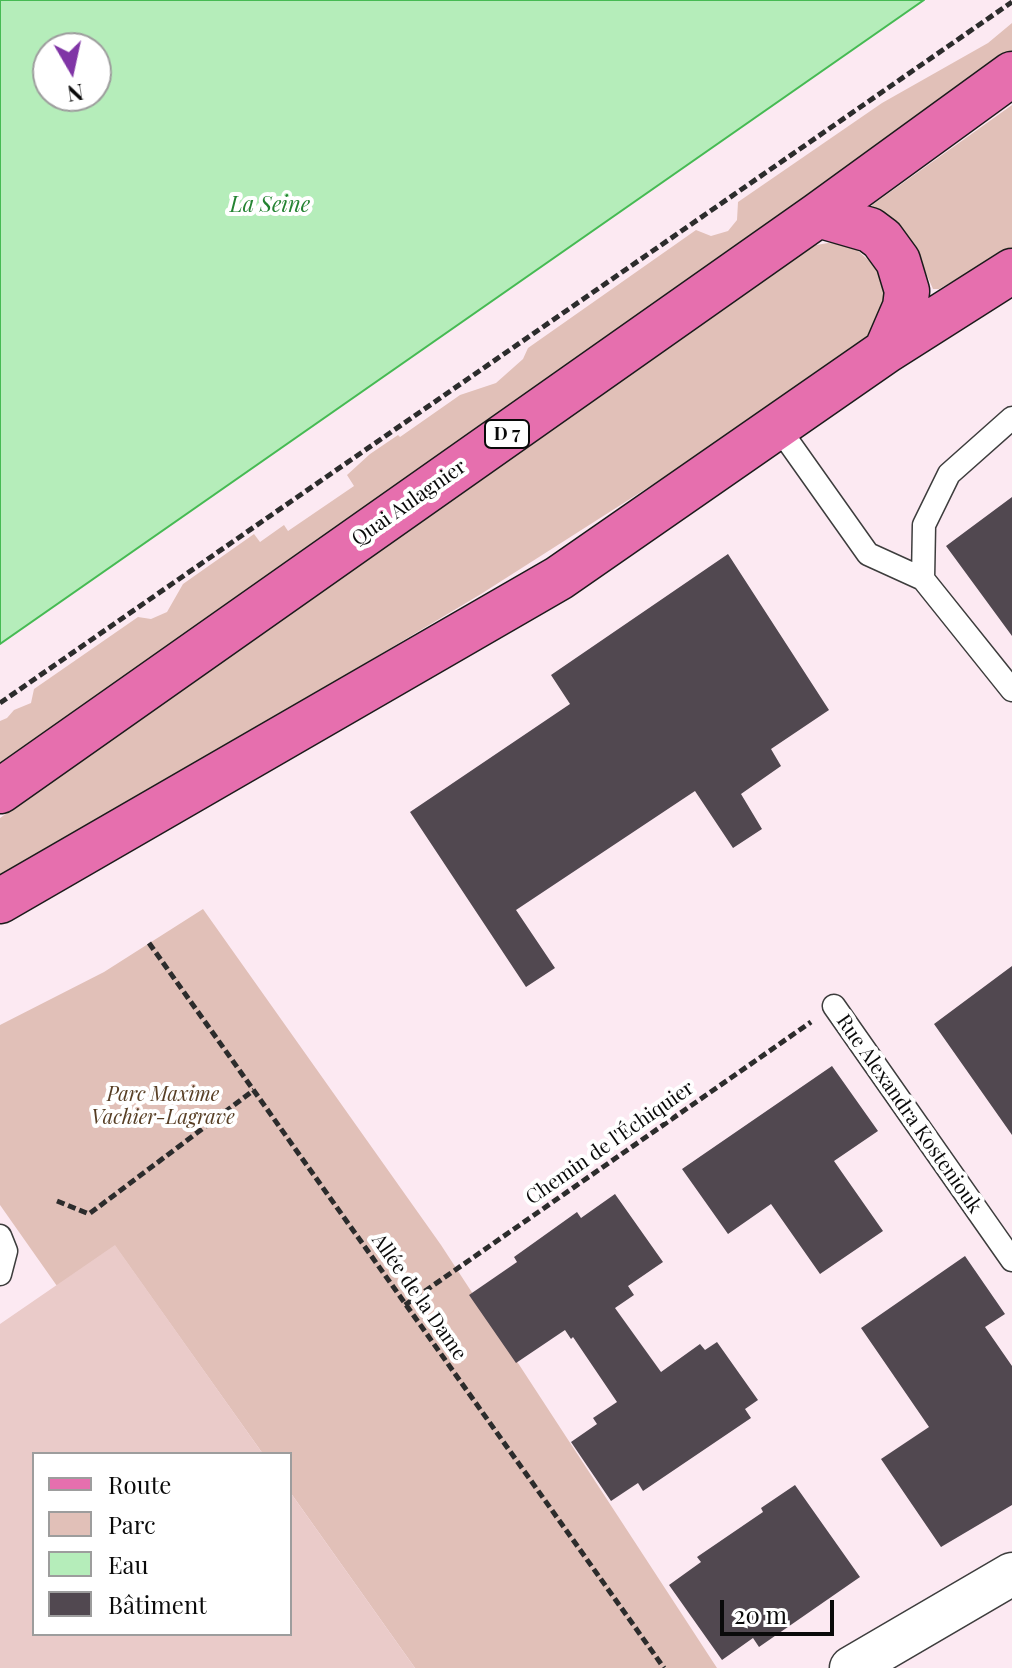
<!DOCTYPE html>
<meta charset="utf-8">
<style>
body{margin:0}
#map{position:relative;width:1012px;height:1668px;overflow:hidden;background:#fce9f2;font-family:"Playfair Display",serif}
canvas{display:block}
.legend{position:absolute;left:32px;top:1452px;width:260px;height:184px;box-sizing:border-box;background:#fff;border:2px solid #9d9d9d;margin:0;padding:10px 14px;list-style:none;font-size:24px;color:#0a0a0a}
.legend li{display:flex;align-items:center;gap:16px;height:40px}
.legend b{width:40px;border:2px solid #9d9d9d}
.north{position:absolute;left:32px;top:32px;width:80px;height:80px;box-sizing:border-box;background:#fff;border:2px solid #9d9d9d;border-radius:50%;rotate:171deg;font-size:22px;font-weight:700;line-height:32px;text-align:center;color:#0a0a0a}
.north::after{content:'';display:block;margin:auto;width:28px;height:36px;background:#8035a6;clip-path:polygon(50% 0,100% 100%,50% 72%,0 100%)}
.scale{position:absolute;left:720px;top:1600px;width:114px;height:36px;box-sizing:border-box;border:4px solid #0a0a0a;border-top:0;padding-left:10px;font-size:24px;line-height:28px;white-space:nowrap;color:#0a0a0a;-webkit-text-stroke:6px #fff;paint-order:stroke}
</style>
<div id="map">
<canvas width="1012" height="1668"></canvas>
<ul class="legend">
<li><b style="height:10px;background:#e66fae"></b>Route</li>
<li><b style="height:22px;background:#e1c0b8"></b>Parc</li>
<li><b style="height:22px;background:#b5edba"></b>Eau</li>
<li><b style="height:22px;background:#514850"></b>Bâtiment</li>
</ul>
<div class="north">N</div>
<div class="scale">20 m</div>
</div>
<script>
const ctx = document.querySelector('canvas').getContext('2d');
ctx.lineJoin = 'round';
function paint(path, color) {
  ctx.fillStyle = color;
  ctx.fill(path, 'evenodd');
}
function toPath(rows) {
  const path = new Path2D();
  for (const r of rows) {
    path.moveTo(r[0], r[1]);
    for (let i = 2; i < r.length; i += 2) path.lineTo(r[i], r[i + 1]);
  }
  return path;
}
function strokePath(path, color, width, dash) {
  ctx.strokeStyle = color;
  ctx.lineWidth = width;
  ctx.lineCap = dash ? 'butt' : 'round';
  ctx.setLineDash(dash || []);
  ctx.stroke(path);
}
function label(font, color, halo, rows, align = 'center') {
  ctx.font = font + ' "Playfair Display",serif';
  ctx.lineWidth = 8;
  ctx.setLineDash([]);
  ctx.textBaseline = 'middle';
  ctx.strokeStyle = halo;
  ctx.fillStyle = color;
  for (const [text, x, y, turn = 0] of rows) {
    ctx.save();
    ctx.translate(x, y);
    ctx.rotate((+turn || 0) * Math.PI / 180);
    ctx.textAlign = isNaN(turn) ? turn : align;
    if (halo) ctx.strokeText(text, 0, 0);
    ctx.fillText(text, 0, 0);
    ctx.restore();
  }
}
const green = toPath([
 [1012,23,1012,51,0,765,0,721,7,718,14,710,31,703,34,689,138,617,151,619,167,612,183,584,254,534,260,542,284,525,288,531,354,486,347,475,370,454,398,435,400,437,460,395,496,383,523,359,528,348,696,230,711,236,728,231,737,220,738,202,882,103,988,43],
 [1012,105,1012,248,939,289,933,289,913,244,900,229,873,208,872,205],
 [828,243,843,244,856,249,877,268,884,288,884,311,873,336,688,462,481,594,197,764,0,875,0,818,798,253,811,246],
 [203,909,441,1245,717,1668,415,1668,290,1492,290,1454,263,1454,115,1246,57,1286,0,1205,0,1025,104,972]
]);
const pitch = toPath([
 [115,1245,263,1454,34,1454,34,1634,290,1634,290,1492,415,1668,0,1668,0,1324]
]);
const water = toPath([
 [0,0,924,0,0,644,0,0],
 [48,48,96,48,96,96,48,96,48,48]
]);
const building = toPath([
 [1012,497,1012,636,946,546],
 [728,554,829,710,771,749,781,766,741,794,762,829,733,848,695,791,516,910,555,968,526,987,410,812,570,704,551,675],
 [1012,966,1012,1135,934,1024],
 [832,1066,878,1131,834,1161,883,1231,820,1274,771,1204,728,1234,682,1169],
 [615,1194,663,1262,628,1286,634,1295,615,1308,661,1372,700,1344,705,1350,717,1342,758,1400,745,1409,751,1418,643,1491,638,1483,611,1501,571,1442,597,1424,593,1418,617,1402,573,1337,571,1339,565,1330,516,1363,469,1295,517,1262,514,1257,577,1212,581,1218],
 [965,1256,1005,1314,985,1327,1012,1366,1012,1505,941,1547,881,1459,929,1427,861,1328],
 [795,1485,860,1577,759,1647,753,1638,722,1660,669,1585,701,1562,697,1557,763,1512,761,1508]
]);
const path = toPath([
 [0,703,1012,2],
 [149,943,664,1668],
 [57,1201,89,1214,254,1090],
 [405,1305,811,1022]
]);
const lane = toPath([
 [1012,418,949,474,924,525,923,579,1012,690],
 [778,427,868,554,923,579],
 [834,1006,1012,1260],
 [0,1236,6,1251,0,1274]
]);
const street = toPath([
 [851,1668,1012,1574]
]);
const primary = toPath([
 [818,215,870,230,882,239,898,261,907,291,905,307,886,351],
 [0,791,818,215,1012,74],
 [0,901,559,578,886,351,1012,271]
]);
const shields = [
 [507,434,44]
];
const shieldNames = [
 ["D 7",507,434]
];
const streetNames = [
 ["Quai Aulagnier",409,503,-35],
 ["Rue Alexandra Kosteniouk",909,1114,55],
 ["Chemin de l'Échiquier",610,1143,-35],
 ["Allée de la Dame",419,1297,55]
];
const parkNames = [
 ["Parc Maxime",163,1095],
 ["Vachier-Lagrave",163,1118]
];
const waterNames = [
 ["La Seine",270,205]
];
paint(green, '#e1c0b8');
paint(pitch, '#eacbc9');
paint(water, '#b5edba');
strokePath(water, '#46ba53', 2);
paint(building, '#514850');
strokePath(lane, '#3d3d3d', 25);
strokePath(street, '#3d3d3d', 45);
strokePath(primary, '#1b1b1b', 47);
strokePath(path, '#2c2c2c', 5, [8, 4]);
strokePath(lane, '#fff', 22);
strokePath(street, '#fff', 42);
strokePath(primary, '#e66fae', 44);
for (const [x, y, w] of shields) {
  const box = new Path2D();
  box.roundRect(x - w / 2, y - 14, w, 28, 6);
  ctx.fillStyle = '#fff';
  ctx.fill(box);
  strokePath(box, '#0a0a0a', 2);
}
label('bold 18px', '#0a0a0a', null, shieldNames);
label('20px', '#0a0a0a', '#fff', streetNames);
label('italic 20px', '#573e24', '#fff', parkNames);
label('italic 22px', '#248332', '#fff', waterNames);
</script>
